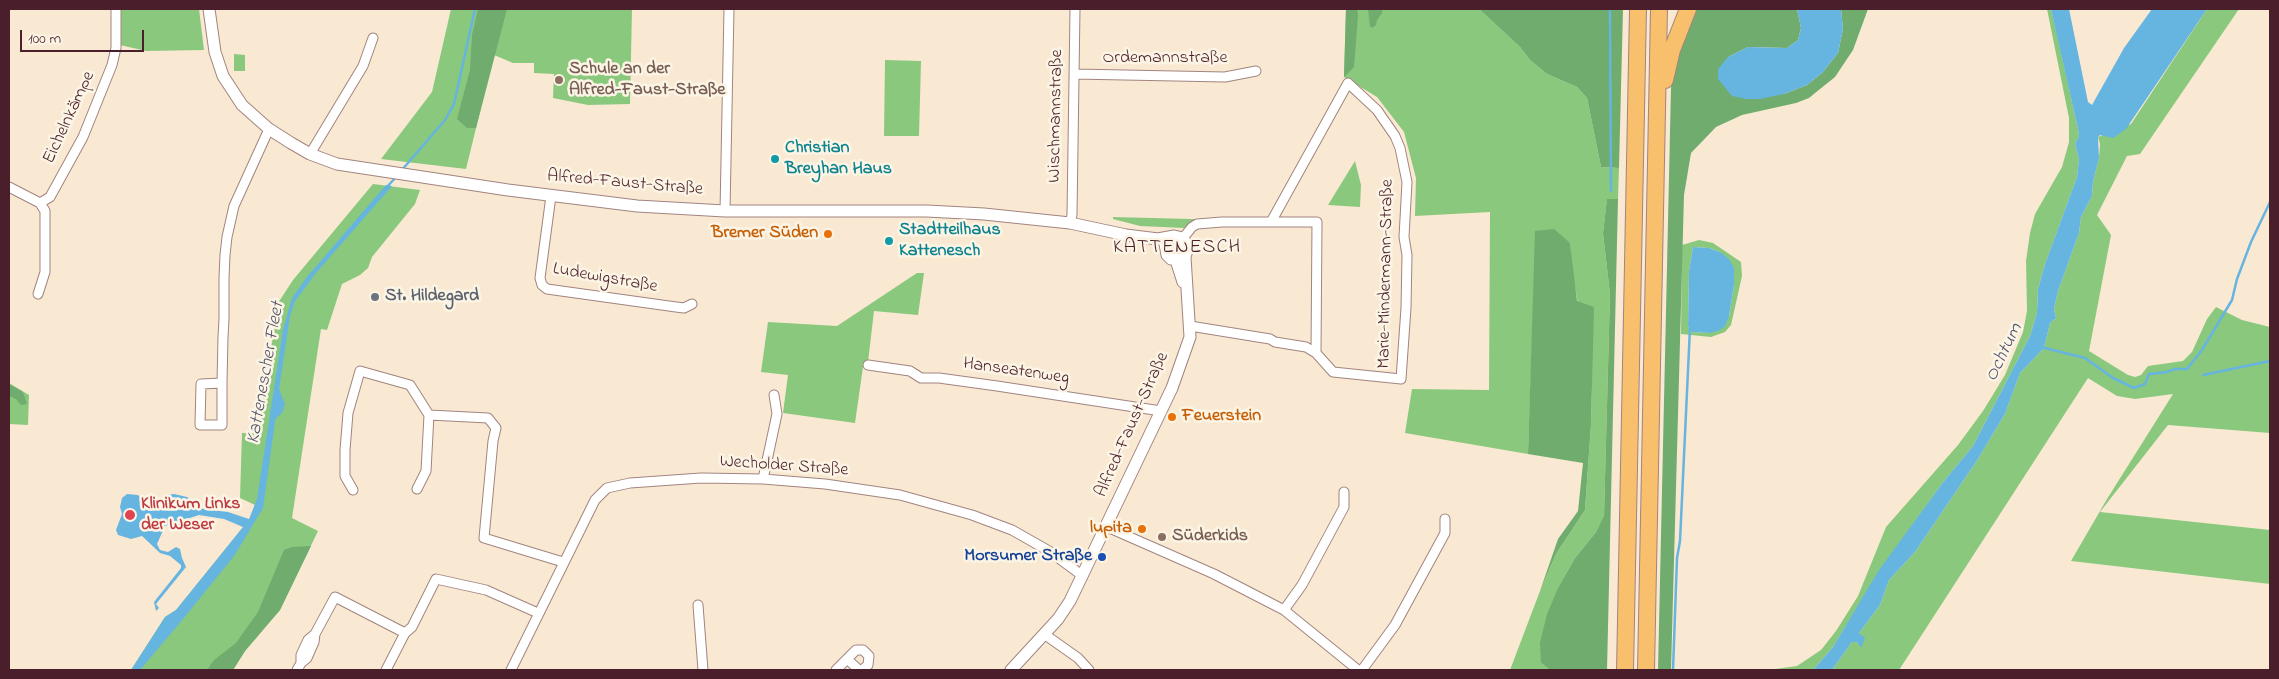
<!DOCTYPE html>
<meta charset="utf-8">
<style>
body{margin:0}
#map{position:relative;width:2279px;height:679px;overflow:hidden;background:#f9e9d3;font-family:"Indie Flower",sans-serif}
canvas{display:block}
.frame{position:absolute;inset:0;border:10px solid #4a1f2b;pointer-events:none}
.scale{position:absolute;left:20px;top:30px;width:124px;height:22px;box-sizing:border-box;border:2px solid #4a1f2b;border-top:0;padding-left:6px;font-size:15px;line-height:18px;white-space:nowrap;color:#4a1f2b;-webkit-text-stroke:4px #fcf5e5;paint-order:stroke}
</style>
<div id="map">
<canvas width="2279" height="679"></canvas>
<div class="frame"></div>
<div class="scale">100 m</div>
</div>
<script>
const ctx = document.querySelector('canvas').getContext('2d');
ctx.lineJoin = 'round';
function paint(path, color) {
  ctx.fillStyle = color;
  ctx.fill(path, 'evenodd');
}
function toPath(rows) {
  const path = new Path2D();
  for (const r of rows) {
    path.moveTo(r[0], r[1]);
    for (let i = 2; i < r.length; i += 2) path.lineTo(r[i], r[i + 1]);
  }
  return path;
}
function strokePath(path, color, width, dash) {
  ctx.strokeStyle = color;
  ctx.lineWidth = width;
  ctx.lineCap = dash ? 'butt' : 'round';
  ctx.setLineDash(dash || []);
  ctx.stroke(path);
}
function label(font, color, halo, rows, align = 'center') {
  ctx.font = font + ' "Indie Flower",sans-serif';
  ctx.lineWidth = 5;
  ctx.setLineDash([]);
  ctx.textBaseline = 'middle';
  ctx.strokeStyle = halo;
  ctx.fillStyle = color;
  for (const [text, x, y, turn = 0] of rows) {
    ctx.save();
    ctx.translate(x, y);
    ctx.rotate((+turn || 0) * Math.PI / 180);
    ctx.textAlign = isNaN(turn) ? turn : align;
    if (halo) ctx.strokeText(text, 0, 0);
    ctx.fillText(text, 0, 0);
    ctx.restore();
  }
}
const green = toPath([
 [121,9,199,9,204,50,146,51,120,45],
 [451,9,632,9,630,104,588,105,553,98,554,74,534,73,534,63,513,63,494,55,466,169,381,159,432,92],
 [1346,9,1479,9,1520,47,1530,60,1547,74,1577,87,1587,98,1601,167,1619,168,1618,199,1607,200,1603,233,1610,294,1604,517,1596,532,1575,558,1559,586,1541,663,1550,670,1510,670,1540,591,1556,554,1585,510,1591,424,1592,383,1572,270,1570,243,1536,231,1528,454,1405,433,1412,389,1489,390,1490,212,1415,216,1416,178,1404,132,1377,97,1344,77],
 [2047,9,2051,9,2057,34,2078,129,2079,136,2075,144,2079,159,2077,177,2045,264,2038,289,2037,313,2030,336,1973,446,1944,481,1880,570,1833,647,1813,670,1768,670,1797,666,1821,650,1836,631,1858,596,1886,527,1958,445,1983,411,2005,375,2023,332,2027,311,2026,261,2030,233,2035,214,2062,167,2069,142,2069,118],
 [2207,9,2239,9,2140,154,2127,156,2097,215,2111,235,2089,351,2128,375,2135,377,2141,375,2148,366,2183,361,2192,352,2207,319,2216,307,2242,320,2270,327,2270,433,2168,425,2100,512,2270,530,2270,584,2071,561,2107,499,2173,394,2135,399,2117,396,2088,378,1899,670,1832,670,1852,642,1857,642,1861,647,1859,633,1880,605,1889,580,1915,552,1978,459,2005,414,2020,373,2044,348,2050,323,2056,318,2054,309,2058,291,2079,233,2081,217,2092,196,2093,182,2099,158,2100,144,2098,137,2131,124],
 [234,54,245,55,245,71,234,71],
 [885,60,921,61,919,136,884,136],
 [1355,161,1361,185,1360,207,1328,205],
 [373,184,420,190,415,204,372,257,368,268,360,275,342,284,327,330,321,329,292,518,318,531,280,610,245,651,233,670,131,670,165,617,176,610,249,520,254,510,255,505,240,498,242,433,258,433,278,303,293,280],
 [1113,217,1191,219,1202,219,1202,221,1192,221,1184,228,1140,226,1113,219],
 [1699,240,1713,243,1741,262,1742,276,1731,325,1725,332,1711,337,1681,334,1682,245],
 [1693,247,1709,248,1720,252,1734,285,1729,316,1709,333,1692,332,1688,326,1689,271],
 [917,273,924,273,918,315,874,311,868,362,863,367,855,423,783,413,788,375,761,372,768,322,837,326],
 [9,383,29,395,28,425,9,424]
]);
const forest = toPath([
 [478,9,507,9,476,128,467,128,457,119,470,70,472,35],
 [1346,9,1357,9,1358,15,1354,67,1344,77],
 [1368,9,1382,9,1382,13,1377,20,1376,25,1372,28,1370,26],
 [1479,9,1623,9,1619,168,1601,167,1587,98,1577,87,1547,74,1530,60,1520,47],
 [1695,9,1797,9,1801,28,1798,40,1787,48,1748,47,1728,57,1784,94,1807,85,1823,72,1838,53,1843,29,1841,9,1868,9,1853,50,1835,77,1820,89,1809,98,1796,103,1742,115,1716,127,1691,153,1684,195,1671,670,1658,670,1671,87,1675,64],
 [1607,199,1618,199,1607,670,1550,670,1541,663,1540,643,1547,614,1559,586,1575,558,1596,532,1604,516,1610,294,1603,233],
 [1554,229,1570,243,1577,301,1594,307,1591,424,1585,510,1556,554,1540,591,1558,539,1578,511,1583,463,1528,454,1535,231],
 [9,384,23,392,27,404,21,405,16,399,9,396],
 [311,546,280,610,245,651,233,670,207,670,214,660,236,643,258,612,284,550,292,547]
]);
const water = toPath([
 [1797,9,1841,9,1843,29,1838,53,1823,72,1807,85,1784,94,1760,99,1746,99,1732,96,1718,79,1718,69,1728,57,1748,47,1787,48,1798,40,1801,28],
 [2051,9,2069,9,2088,102,2092,105,2124,48,2152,9,2207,9,2126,129,2113,138,2100,135,2098,137,2099,158,2093,182,2092,196,2081,217,2079,233,2058,291,2054,309,2056,318,2050,323,2044,348,2020,373,2005,414,1978,459,1915,552,1889,580,1880,605,1859,633,1865,638,1861,648,1857,642,1852,642,1832,670,1813,670,1833,647,1879,570,1944,481,1973,446,2030,336,2037,313,2038,289,2045,264,2077,177,2079,159,2075,144,2079,136,2078,129],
 [386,185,392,186,316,273,295,301,290,316,279,389,285,404,282,413,276,418,275,422,263,508,234,556,183,619,140,670,131,670,165,617,176,610,243,527,224,519,199,515,165,526,157,544,160,550,168,552,176,547,180,549,182,558,186,567,156,604,159,608,156,611,154,602,181,568,181,565,170,556,160,553,142,536,131,539,118,535,116,530,122,514,120,507,122,498,127,494,138,495,150,508,157,508,161,507,166,495,174,494,187,497,203,509,228,512,249,519,257,499,283,330,292,298,307,277],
 [1693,247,1709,248,1720,252,1729,259,1734,268,1734,285,1729,316,1725,326,1718,331,1709,333,1692,332,1688,326,1689,271]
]);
const stream = toPath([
 [1610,9,1611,191],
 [401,171,445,120,454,104,475,9],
 [386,188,396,177],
 [2041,347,2085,358,2113,378,2134,388,2145,384,2149,374,2167,372,2175,369,2187,369,2202,350,2232,300,2237,279,2251,242,2270,202],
 [2203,375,2270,361],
 [1673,670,1677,558,1680,541,1690,328]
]);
const minor = toPath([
 [1074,74,1225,77,1256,71],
 [310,154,363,66,373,38],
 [9,187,40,203,45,211,45,272,38,294],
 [551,196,540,278,542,285,547,289,676,307,684,308,692,304],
 [40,203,50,197,83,137,112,65,116,48,116,9],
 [725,211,729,9],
 [1271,222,1317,222,1316,353],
 [1070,223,1072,215,1075,9],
 [1183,238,1192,227,1197,224,1222,222,1271,222,1348,83,1377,110,1395,136,1400,148,1407,182,1404,237,1407,255,1406,308,1401,379,1333,372,1316,353,1306,347,1275,342,1270,339,1190,326],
 [868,365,910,371,921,378,939,378,997,386,1161,411],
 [222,383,201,384,200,425,222,425,222,383,223,337,224,319,224,278,225,255,227,237,234,206,269,129],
 [429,415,488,418,496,428,493,441,484,538,563,562],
 [763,479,777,414,774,395],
 [353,490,345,476,345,450,348,413,360,371,410,385,429,415,426,471,417,489],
 [1107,527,1214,574,1284,610,1358,670],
 [698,605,703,670],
 [1284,610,1302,585,1344,507,1344,492],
 [1044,634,1078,658,1089,670],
 [847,659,856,650,863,650,869,656,868,665,862,670],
 [301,663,307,658,314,642,315,634],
 [297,670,301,663,301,655,308,640,315,634,335,597,405,633],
 [386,670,405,633,412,627,436,579,486,590,538,613],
 [511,670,595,500,607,488,630,483,701,478,763,479,825,484,900,495,972,515,1012,530,1049,551,1083,576],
 [836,670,847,659,859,670],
 [1362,670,1395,625,1445,533,1445,519]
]);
const tertiary = toPath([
 [209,9,215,52,223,76,242,105,269,129,291,143,310,154,337,164,508,190,637,206,725,211,927,211,984,214,1070,223,1126,235,1158,239,1174,236,1183,238,1188,247,1185,257,1190,337,1172,388,1070,601,1058,619,1011,670],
 [1170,238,1165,244,1167,255,1171,259,1181,259],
 [1176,260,1183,282]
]);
const motorway = toPath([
 [1665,80,1672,50,1688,9],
 [1625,670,1638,9],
 [1646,670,1659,9]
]);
const markers = [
 [559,80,5,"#8d6e63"],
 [775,159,5,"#0f9aa8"],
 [828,234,5,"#e8710a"],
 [889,241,5,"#0f9aa8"],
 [375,297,5,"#6b7280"],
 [1172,417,5,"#e8710a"],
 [130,515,6,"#e0444e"],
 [1142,529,5,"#e8710a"],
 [1162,537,5,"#8d6e63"],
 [1102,557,5,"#1a4fb4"]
];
const streetNames = [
 ["Ordemannstraße",1165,59],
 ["Wischmannstraße",1057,116,-89],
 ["Eichelnkämpe",70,118,-65],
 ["Alfred-Faust-Straße",625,184,5],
 ["Marie-Mindermann-Straße",1387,274,-89],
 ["Ludewigstraße",605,279,10],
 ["Hanseatenweg",1016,372,8],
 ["Alfred-Faust-Straße",1133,425,-66],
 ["Wecholder Straße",784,467,4]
];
const educationNames = [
 ["Schule an der",569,70],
 ["Alfred-Faust-Straße",569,91],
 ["Süderkids",1172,537]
];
const cultureNames = [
 ["Christian",785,149],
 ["Breyhan Haus",785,170],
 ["Stadtteilhaus",899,231],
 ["Kattenesch",899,252]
];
const foodNames = [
 ["Bremer Süden",818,234],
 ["Feuerstein",1182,417,"left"],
 ["lupita",1132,529]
];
const worshipNames = [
 ["St. Hildegard",385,297]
];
const healthNames = [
 ["Klinikum Links",141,505],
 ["der Weser",141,526]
];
const transitNames = [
 ["Morsumer Straße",1092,557]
];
const waterNames = [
 ["Ochtum",2005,353,-64],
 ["Kattenescher Fleet",267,373,-80]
];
const quarterNames = [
 ["KATTENESCH",1177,249]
];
paint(green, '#8ac87e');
paint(forest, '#6fac6d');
paint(water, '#66b4e0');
strokePath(stream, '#66b4e0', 2.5);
strokePath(minor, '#a2847f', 11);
strokePath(tertiary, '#a2847f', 13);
strokePath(motorway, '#a2847f', 18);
strokePath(minor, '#fff', 9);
strokePath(tertiary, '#fff', 11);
strokePath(motorway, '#f8bf6c', 16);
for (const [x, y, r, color] of markers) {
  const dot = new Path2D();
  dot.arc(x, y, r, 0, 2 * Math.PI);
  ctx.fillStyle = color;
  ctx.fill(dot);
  strokePath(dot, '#fcf5e5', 2);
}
label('18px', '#4a1f2b', '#fcf5e5', streetNames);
label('bold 18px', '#785e54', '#fcf5e5', educationNames, 'left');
label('bold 18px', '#0d838f', '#fcf5e5', cultureNames, 'left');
label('bold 18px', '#c56008', '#fcf5e5', foodNames, 'right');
label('bold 18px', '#5b616d', '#fcf5e5', worshipNames, 'left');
label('bold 18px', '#be3a42', '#fcf5e5', healthNames, 'left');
label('bold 18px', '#164399', '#fcf5e5', transitNames, 'right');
label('italic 19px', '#54536a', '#fcf5e5', waterNames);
ctx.letterSpacing = '1px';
label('20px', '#4a1f2b', '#fcf5e5', quarterNames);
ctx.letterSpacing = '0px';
</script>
